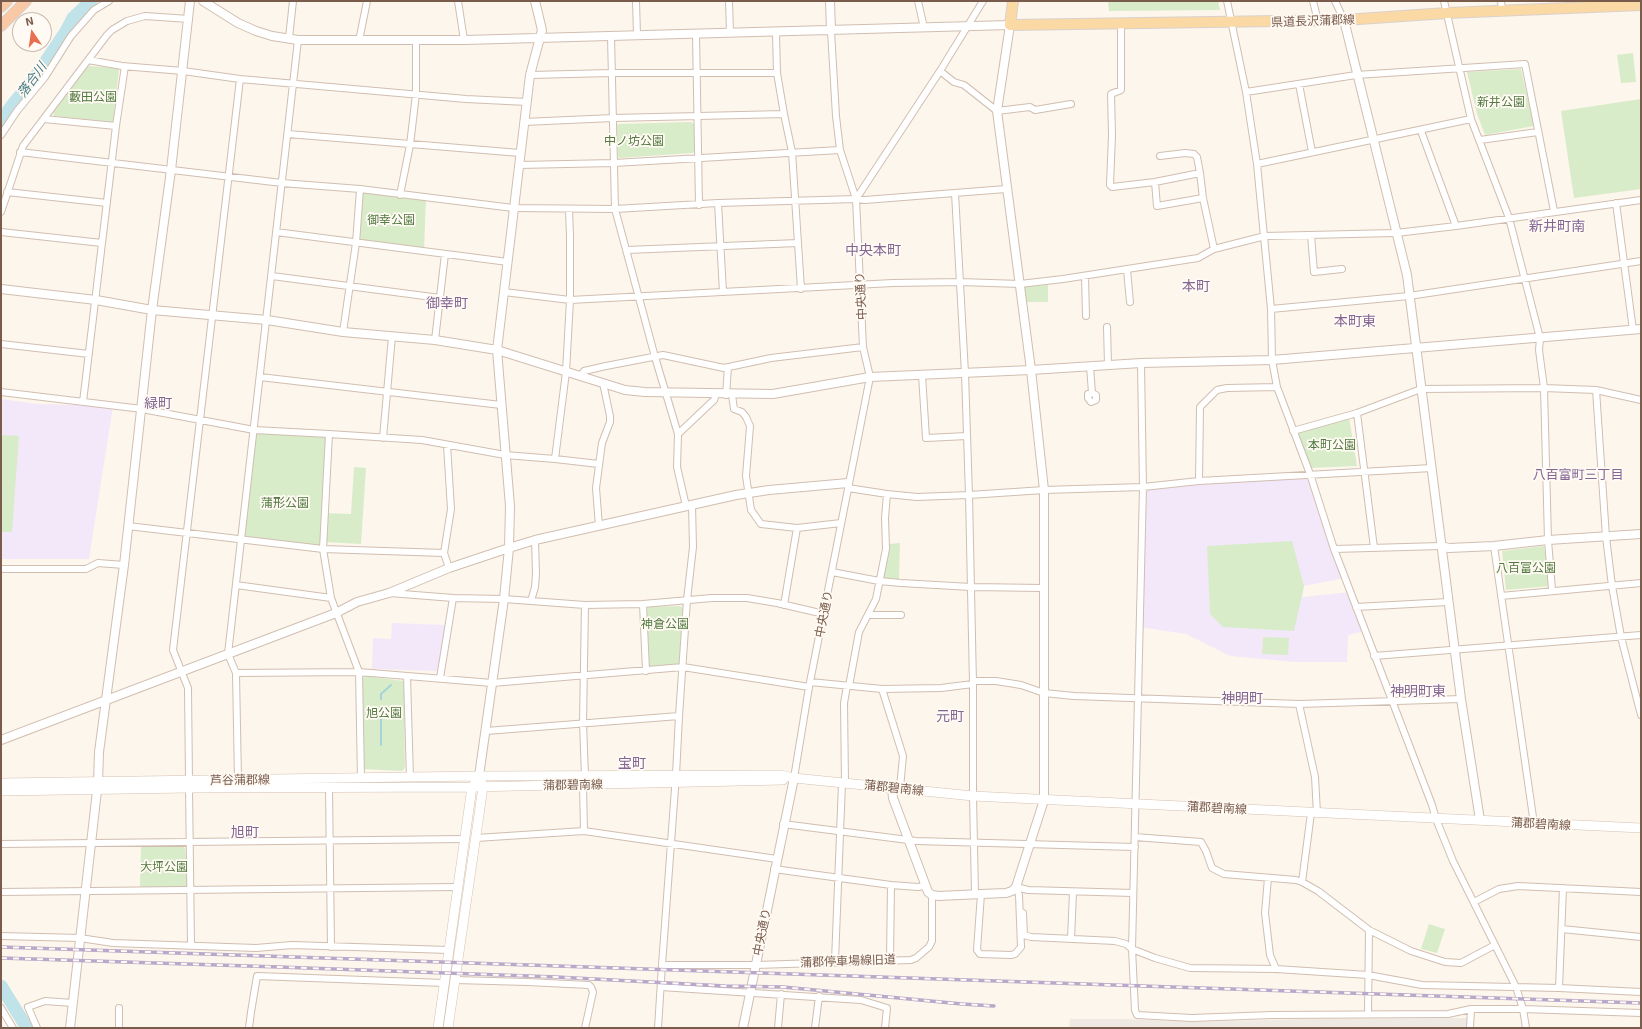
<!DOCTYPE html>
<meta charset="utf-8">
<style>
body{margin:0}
#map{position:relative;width:1642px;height:1029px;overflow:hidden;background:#fdf6ec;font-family:"Exo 2",sans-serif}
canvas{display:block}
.frame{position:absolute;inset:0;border:2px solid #7a5c4d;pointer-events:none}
.north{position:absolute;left:12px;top:12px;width:40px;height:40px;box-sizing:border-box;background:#fffaf3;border:1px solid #cabbb1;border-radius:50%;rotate:347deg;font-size:11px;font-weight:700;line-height:16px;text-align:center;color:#7a5c4d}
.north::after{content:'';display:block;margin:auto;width:14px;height:18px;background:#e76f51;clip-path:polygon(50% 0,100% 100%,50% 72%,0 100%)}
</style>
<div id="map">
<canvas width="1642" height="1029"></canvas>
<div class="frame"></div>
<div class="north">N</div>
</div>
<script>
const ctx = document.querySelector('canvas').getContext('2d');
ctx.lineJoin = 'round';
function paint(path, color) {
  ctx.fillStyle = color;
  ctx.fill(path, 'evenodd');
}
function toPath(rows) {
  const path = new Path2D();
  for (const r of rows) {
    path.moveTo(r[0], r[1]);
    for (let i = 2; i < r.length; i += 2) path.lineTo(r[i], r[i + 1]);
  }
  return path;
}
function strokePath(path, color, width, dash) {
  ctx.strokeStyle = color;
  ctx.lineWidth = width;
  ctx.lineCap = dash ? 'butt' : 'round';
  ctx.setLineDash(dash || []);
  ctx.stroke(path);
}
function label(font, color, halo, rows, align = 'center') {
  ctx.font = font + ' "Exo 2","Noto Sans JP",sans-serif';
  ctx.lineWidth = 3.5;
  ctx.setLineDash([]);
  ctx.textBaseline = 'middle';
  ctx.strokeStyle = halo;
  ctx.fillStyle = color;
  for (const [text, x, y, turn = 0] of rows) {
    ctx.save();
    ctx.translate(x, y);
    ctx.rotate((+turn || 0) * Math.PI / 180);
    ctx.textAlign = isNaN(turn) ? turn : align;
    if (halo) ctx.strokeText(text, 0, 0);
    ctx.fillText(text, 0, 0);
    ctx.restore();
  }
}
const industrial = toPath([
 [1468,1018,1468,1028,1069,1028,1070,1019,1126,1019,1196,1022,1303,1019]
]);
const education = toPath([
 [1,399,37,404,113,406,89,559,1,559],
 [1310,474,1345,578,1304,586,1302,597,1350,592,1365,631,1348,635,1347,662,1295,662,1230,656,1186,634,1139,627,1143,487],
 [392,623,446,625,437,671,372,669,373,638,391,639]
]);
const green = toPath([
 [1108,1,1218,1,1220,10,1109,11],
 [1633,53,1636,82,1621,83,1617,55],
 [88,66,117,68,119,70,113,122,54,116,53,112],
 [1521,69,1534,126,1485,135,1477,114,1467,72],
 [1641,99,1641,189,1574,198,1561,111],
 [691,122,694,124,695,152,692,153,619,158,618,156,617,126,618,124],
 [360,189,426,198,424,252,356,243],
 [1048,285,1048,302,1027,302,1024,287],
 [1349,417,1357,466,1309,468,1295,433],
 [254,430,329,434,323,549,241,540],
 [1,435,19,436,12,532,1,532],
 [354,467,366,468,361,544,324,542,326,513,351,514],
 [1292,541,1304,586,1294,631,1223,627,1210,614,1207,546],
 [900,543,899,579,878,578,888,544],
 [1544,546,1550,586,1506,590,1502,551],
 [680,606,683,608,679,664,651,667,649,665,647,609,649,607],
 [1263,637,1289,638,1288,655,1262,654],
 [365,676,404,681,405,768,402,771,364,769,362,679],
 [141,846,183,846,185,849,189,887,140,887],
 [1429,924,1445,929,1437,953,1421,949]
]);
const water = toPath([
 [389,709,387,716,381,718,375,715,372,709,389,709]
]);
const stream = toPath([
 [381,699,381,694,391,685],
 [381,718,381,745]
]);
const river = toPath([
 [1,121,13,104,32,82,65,33,73,18,91,1],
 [1,986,27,1028]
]);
const minor = toPath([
 [458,1,464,40],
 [636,1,637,35],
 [729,1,730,33],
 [918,1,924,28],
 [1227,1,1246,92,1257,164,1271,309,1272,360,1277,387,1310,474,1334,549,1432,805,1436,819,1453,861,1516,987,1523,1009,1526,1028],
 [1313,1,1318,21],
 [1335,1,1344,20],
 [1444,1,1471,119,1509,218,1540,338,1539,350,1544,388,1548,540,1552,590],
 [1501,1,1502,10],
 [1121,24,1121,90,1111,94,1112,135,1110,185,1112,187,1155,182,1200,173,1203,198,1214,249],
 [776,33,777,73,784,114,792,152,801,289],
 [696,34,699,205],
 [611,36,615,209,655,357,678,434,677,467,686,506],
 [289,38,293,1],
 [359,41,367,1],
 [88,60,122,66,183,71,240,79,466,99,527,102],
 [940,71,954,82,964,85,997,111,1030,107,1035,110,1071,104],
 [530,75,611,73,777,73],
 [1299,84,1312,152],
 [1246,92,1356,75,1525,64,1554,211],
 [44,119,116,126],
 [524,122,613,118,784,114],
 [1421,131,1456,226],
 [288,134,520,153],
 [1,135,17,111,45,77,71,36,94,10,109,1],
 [1480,140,1538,132],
 [20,152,282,183,360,189,513,208,615,209,718,203,856,199,865,200,1006,189],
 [1160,156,1185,153,1194,154,1197,157,1200,173],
 [1257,164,1471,119],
 [519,165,614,163,840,150],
 [1155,182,1157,206,1203,198],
 [7,192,107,203],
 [955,193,965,373,969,495,973,684,973,796,975,894],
 [400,195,410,145,416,94,416,41],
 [856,199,940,71,983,1],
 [718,203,723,292],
 [1616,203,1633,330],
 [1,212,23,146,107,35,112,30,127,21,145,16,189,19],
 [1,232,102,243],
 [276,232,508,262],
 [1311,235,1314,272,1342,269],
 [627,250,798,243],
 [1127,270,1130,302],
 [272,276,440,298],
 [1085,276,1086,316],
 [504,292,570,300,893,283,960,282,1020,284,1063,279,1198,258,1214,249,1265,236,1396,233,1456,226,1641,200],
 [1271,309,1409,296,1641,261],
 [1107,327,1108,365],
 [343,332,356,243,360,189],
 [435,340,445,254],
 [1,344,89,354],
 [1141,363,1143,487,1132,949,1135,1010,1137,1015,1192,1018,1272,1015,1448,1014,1471,1009,1523,1009,1641,1013],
 [1090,366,1092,393,1096,395,1096,400,1091,402,1088,398,1088,394,1092,393],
 [922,375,926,438,967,436],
 [580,376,584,371,606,366,663,355,724,368,771,358,863,347],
 [260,377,501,405],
 [1596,390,1606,537,1612,586,1621,637,1641,715],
 [1,392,142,409,254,430,329,434,422,440,505,455,555,459,566,372,570,300,570,236,569,209],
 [726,395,728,367],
 [732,395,734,409,742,412,746,417,750,426,746,476,751,510,761,524,797,528],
 [83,402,116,126,125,66],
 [1357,413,1374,548],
 [1293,431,1357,413,1421,389,1544,388,1596,390,1641,400],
 [329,434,323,549,331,598,359,672,361,779],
 [678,434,714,400,716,394],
 [383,438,392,336],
 [555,459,599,464],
 [1199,481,1200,407,1217,390,1227,388,1277,387],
 [848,488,887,494,917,497,969,495,1044,490,1143,487,1199,481,1432,468],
 [128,526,323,549,444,553,449,568],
 [599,526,596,488,602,443,610,422,610,416,603,383],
 [1494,546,1534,824],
 [1334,549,1441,546],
 [444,553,451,509,447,445],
 [1,569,86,569,98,563,124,565],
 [832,572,879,581,901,583,971,587,1043,588],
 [236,585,331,598],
 [390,593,453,598,504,599,585,605,643,604,712,598,747,598,777,603,824,614],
 [1501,596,1641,583],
 [531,601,535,587,536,574,535,540],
 [643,604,646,671],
 [784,605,797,528,841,523],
 [1356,607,1448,602],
 [869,615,901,615],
 [1374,656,1641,635],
 [236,673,359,672,492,683,683,667,809,687],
 [407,676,410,778],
 [440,678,453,598],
 [973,681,996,681,1021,685,1044,693,1074,696,1299,704,1461,699],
 [810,682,882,689,941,688,973,684],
 [849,686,859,632,876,599,886,549,885,518,887,494],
 [882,689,903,756,900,788],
 [1299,704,1315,777,1317,813],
 [486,731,679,716],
 [585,776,583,723,585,605],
 [794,778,809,687,870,377,863,347,856,199,840,150,836,116,831,31],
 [238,780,236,673,228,654,298,40],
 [189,781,188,688,173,650,240,79],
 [845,783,844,703,847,686],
 [583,785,584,831],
 [329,787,331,947],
 [189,788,191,945],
 [783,824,916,841,1135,847],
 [1135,837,1201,842,1206,851,1212,868,1224,874,1296,880,1302,882,1318,891,1369,930,1411,951,1445,962,1461,963,1495,945],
 [476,838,584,831,777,859],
 [1,844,464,839],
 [774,869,891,885,918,887,925,886],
 [1268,878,1265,913,1270,955,1276,969],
 [1302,882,1311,813],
 [1016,887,1028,890,1133,893],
 [1,892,457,887],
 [981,894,977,950,980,954,1011,955,1015,954,1021,947,1019,895,1016,887],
 [1474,902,1499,889,1518,886,1641,892],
 [1020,911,1023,913,1024,935,1031,937,1115,941,1126,944,1132,949,1155,958,1190,968,1276,969,1368,975,1422,985,1559,988,1641,992],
 [1562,929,1641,937],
 [1,936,80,938,113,943,256,948,292,945,449,950],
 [1071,939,1073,892],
 [890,960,891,885],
 [835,961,842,783],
 [662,965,756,965,911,960,916,958,929,947,932,941,932,895],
 [455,980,527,982,589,985,591,987,593,992,585,1028],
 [661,987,861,1000,887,1008,885,1028],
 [1559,988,1563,888],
 [1,1008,13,1028],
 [119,1008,119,1028],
 [1368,1014,1369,930],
 [37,1028,28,1007,45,1001,73,1003],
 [249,1028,251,1012,257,976,444,983],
 [658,1028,662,965,676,775,679,716,687,600,693,547,692,505],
 [778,1028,781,994],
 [815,1028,819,996],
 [1470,1028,1471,1009]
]);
const tertiary = toPath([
 [203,1,238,23,256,31,272,36,298,40,464,40,1010,25,997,111,1031,370,1141,363,1272,360,1641,329],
 [830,1,831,31],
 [1344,20,1407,275,1461,699,1480,820],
 [1,289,96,300,152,310,267,320,343,332,435,340,497,350,625,390,645,392,773,394,870,377,1031,370,1044,490,1044,800,1016,887,1012,891,1006,893,981,894,939,896,932,895,928,892,893,798,892,788],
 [1441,546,1449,548,1494,546,1548,540,1641,534],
 [1,740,336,613,357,602,389,593,449,568,509,548,535,540,736,495,769,490,848,483],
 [479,776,504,599,509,548,510,506,497,350,530,75,542,30,535,1],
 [70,1028,98,782,99,752,124,565,152,310,171,170,190,1],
 [743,1028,794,778]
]);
const secondary = toPath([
 [1,783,479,776,781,775,794,778,973,796,1641,828],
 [1,791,189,788,472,787,783,780],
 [438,1028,472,787,475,783],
 [448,1028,483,787,481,781]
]);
const primary = toPath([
 [1013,1,1010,25,1344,20,1447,13,1641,5]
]);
const trunk = toPath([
 [1,7,7,1],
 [1,26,26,1]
]);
const rail = toPath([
 [1,947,1641,1003],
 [1,958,279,967,556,977,725,986,783,987,962,1004,994,1006]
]);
const streetNames = [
 ["県道長沢蒲郡線",1313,21,-2],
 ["中央通り",861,296,-93],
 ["中央通り",824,614,-79],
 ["芦谷蒲郡線",240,780,-1],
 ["蒲郡碧南線",573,785,-1],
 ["蒲郡碧南線",894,788,6],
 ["蒲郡碧南線",1217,808,3],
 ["蒲郡碧南線",1541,824,3],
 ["中央通り",762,932,-79],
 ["蒲郡停車場線旧道",848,961,-2]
];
const parkNames = [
 ["藪田公園",93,97],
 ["新井公園",1501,102],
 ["中ノ坊公園",634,141],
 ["御幸公園",391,220],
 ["本町公園",1332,445],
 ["蒲形公園",285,503],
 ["八百富公園",1526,568],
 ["神倉公園",665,624],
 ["旭公園",384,713],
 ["大坪公園",164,867]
];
const waterNames = [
 ["落合川",32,80,-54]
];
const neighbourhoodNames = [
 ["八百富町三丁目",1578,475]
];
const quarterNames = [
 ["新井町南",1557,226],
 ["中央本町",873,250],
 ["本町",1196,286],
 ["御幸町",447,303],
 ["本町東",1355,321],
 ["緑町",158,403],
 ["神明町東",1418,691],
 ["神明町",1242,698],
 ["元町",950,716],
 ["宝町",632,763],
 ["旭町",245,832]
];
paint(industrial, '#efe9e4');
paint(education, '#f3e8fa');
paint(green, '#d8ecc9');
paint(water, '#bfe3e8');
strokePath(water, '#a5d3da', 1);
strokePath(stream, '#a5d3da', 2);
strokePath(river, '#bfe3e8', 13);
strokePath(minor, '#d1beb0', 8);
strokePath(tertiary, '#d1beb0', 10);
strokePath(secondary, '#d6c0b0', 10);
strokePath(primary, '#dad1cd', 12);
strokePath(trunk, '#dad1cd', 12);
strokePath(minor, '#fff', 6);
strokePath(tertiary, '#fff', 8);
strokePath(secondary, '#fff', 9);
strokePath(primary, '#fbd9a5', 10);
strokePath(trunk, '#f9c8a4', 10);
strokePath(rail, '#b9a8c9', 3.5);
strokePath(rail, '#fffaf3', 2, [6]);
label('12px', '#7a5c4d', '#fffaf3', streetNames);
label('12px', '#537a41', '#fffaf3', parkNames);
label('italic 13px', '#437c86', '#fffaf3', waterNames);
label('13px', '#846695', '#fffaf3', neighbourhoodNames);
label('14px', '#846695', '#fffaf3', quarterNames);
</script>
